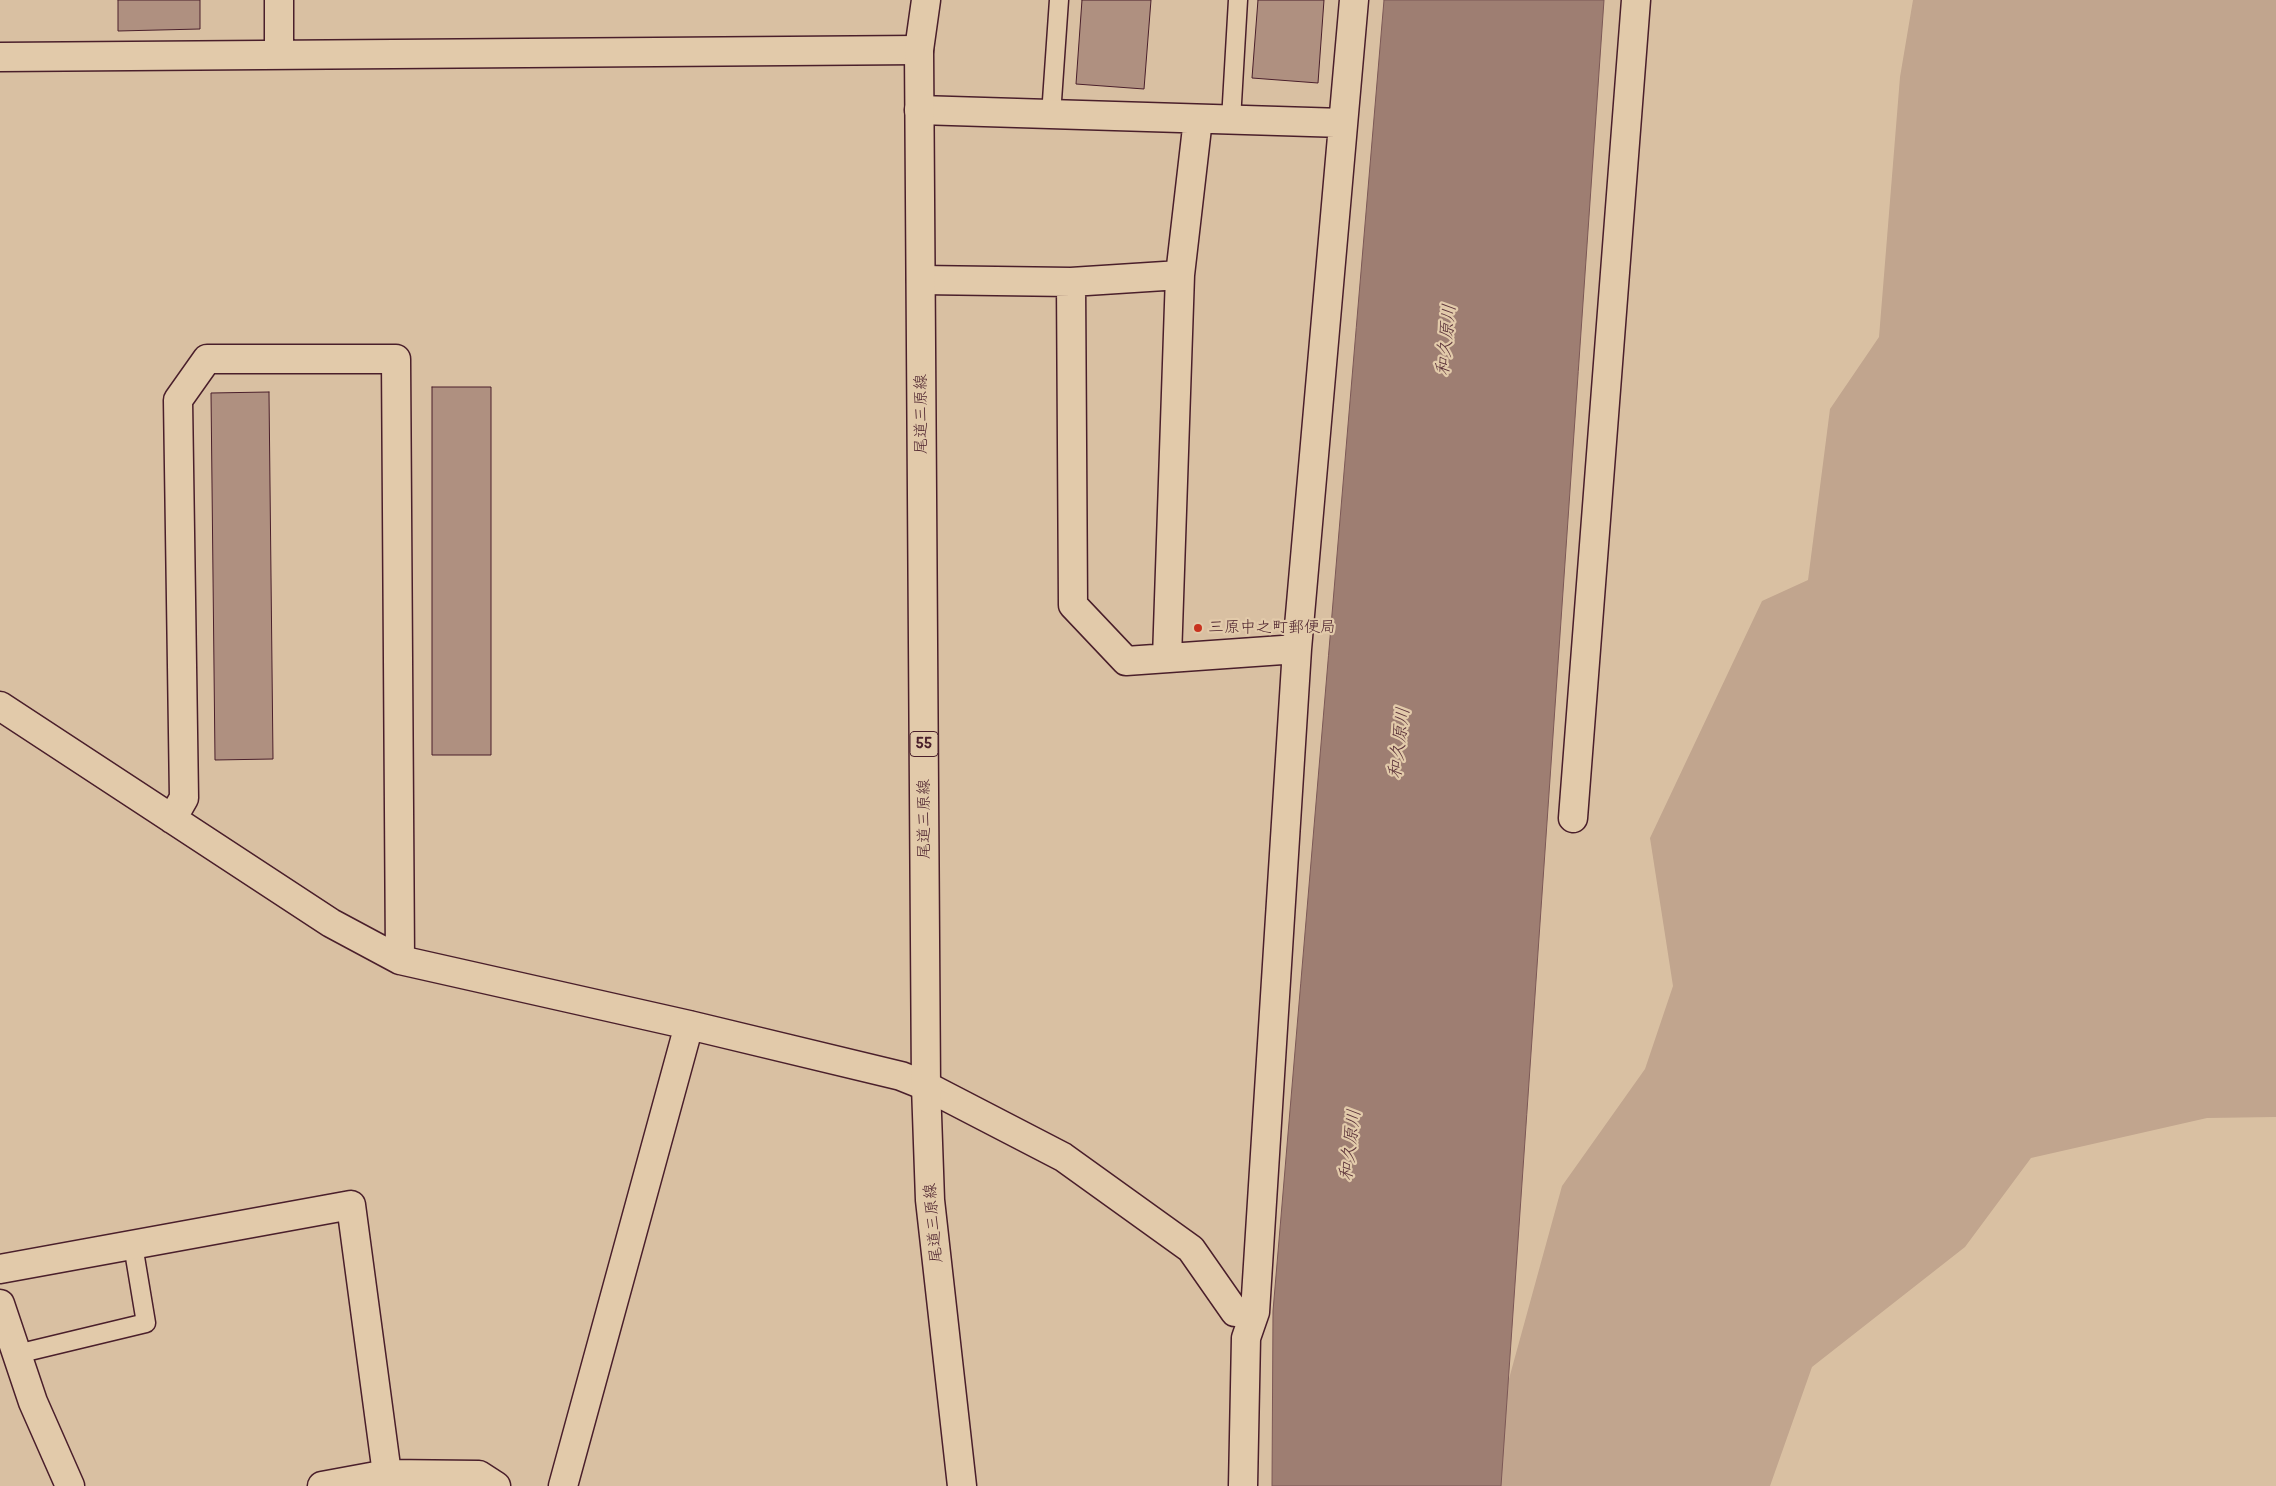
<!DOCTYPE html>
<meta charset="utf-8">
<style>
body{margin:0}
canvas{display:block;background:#d9c0a2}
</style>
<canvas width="2276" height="1486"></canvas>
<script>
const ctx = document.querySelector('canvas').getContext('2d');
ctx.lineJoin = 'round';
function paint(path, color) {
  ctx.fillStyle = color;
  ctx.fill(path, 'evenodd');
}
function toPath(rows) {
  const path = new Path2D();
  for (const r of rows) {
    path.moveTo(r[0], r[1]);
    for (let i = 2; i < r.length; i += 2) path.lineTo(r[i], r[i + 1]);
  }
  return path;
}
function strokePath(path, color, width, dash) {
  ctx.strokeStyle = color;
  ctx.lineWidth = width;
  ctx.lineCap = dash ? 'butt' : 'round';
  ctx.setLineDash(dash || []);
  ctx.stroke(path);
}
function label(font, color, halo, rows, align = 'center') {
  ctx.font = font + ' Pangolin,"Klee One",sans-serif';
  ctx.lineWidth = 4.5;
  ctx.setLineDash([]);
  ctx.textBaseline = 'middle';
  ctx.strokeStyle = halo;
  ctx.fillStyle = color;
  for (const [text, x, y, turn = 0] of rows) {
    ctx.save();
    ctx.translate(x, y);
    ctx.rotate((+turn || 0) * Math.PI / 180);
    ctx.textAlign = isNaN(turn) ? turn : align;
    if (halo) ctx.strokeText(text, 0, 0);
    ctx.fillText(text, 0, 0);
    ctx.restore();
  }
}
const green = toPath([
 [1913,0,2276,0,2276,1117,2207,1118,2031,1158,1965,1247,1812,1367,1770,1486,1493,1486,1493,1437,1562,1186,1645,1069,1673,986,1650,838,1762,601,1808,580,1830,409,1879,337,1900,77]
]);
const water = toPath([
 [1384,0,1604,0,1501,1486,1272,1486,1273,1311,1384,0]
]);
const building = toPath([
 [118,0,200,0,200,29,118,31,118,0],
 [1082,0,1151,0,1144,89,1076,84,1082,0],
 [1258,0,1324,0,1318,83,1252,78,1258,0],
 [432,387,491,387,491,755,432,755,432,387],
 [269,392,273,759,215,760,211,393,269,392]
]);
const lane = toPath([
 [1051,115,1059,0],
 [1231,120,1238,0],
 [17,1354,146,1323,133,1245]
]);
const street = toPath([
 [279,0,279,55],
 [0,57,919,50],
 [919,110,1343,123],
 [921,280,1071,282,1180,275],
 [1071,282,1073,605,1126,661,1297,649],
 [1167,658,1180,275,1198,119],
 [0,706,331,923,400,960,689,1025,901,1076,926,1086,1063,1157,1191,1249,1235,1312,1255,1312],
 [1573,818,1636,0],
 [172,819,184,798,178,400,207,359,396,359,400,960],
 [0,1269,351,1205,387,1474],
 [0,1304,33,1402,70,1486],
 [322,1486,387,1474,479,1475,496,1486],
 [563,1486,689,1025],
 [1243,1486,1246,1338,1255,1312,1297,649,1354,0]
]);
const primary = toPath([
 [926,0,919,50,926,1086,930,1200,962,1486]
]);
const markers = [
 [1198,628,5,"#c8321e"]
];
const shields = [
 [924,744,28]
];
const shieldNames = [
 ["55",924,744]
];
const streetNames = [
 ["尾道三原線",922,414,-90],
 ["尾道三原線",925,819,-90],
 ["尾道三原線",934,1223,-95]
];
const poiNames = [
 ["三原中之町郵便局",1208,628]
];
const waterNames = [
 ["和久原川",1447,340,-84],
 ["和久原川",1400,743,-83],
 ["和久原川",1351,1145,-83]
];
paint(green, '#c1a58e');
paint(water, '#9e7e72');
strokePath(water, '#7c5856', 1);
paint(building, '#af9080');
strokePath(building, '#4a1f2b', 1);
strokePath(lane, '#4a1f2b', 21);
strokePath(street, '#4a1f2b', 31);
strokePath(primary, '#4a1f2b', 31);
strokePath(lane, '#e2caaa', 18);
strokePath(street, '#e2caaa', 28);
strokePath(primary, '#e2caaa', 28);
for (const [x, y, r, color] of markers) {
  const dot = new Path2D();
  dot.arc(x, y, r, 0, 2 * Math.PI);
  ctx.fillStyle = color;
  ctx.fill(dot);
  strokePath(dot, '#e2caaa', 2);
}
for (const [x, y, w] of shields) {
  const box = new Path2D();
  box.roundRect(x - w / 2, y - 12.5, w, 25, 4);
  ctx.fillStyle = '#e2caaa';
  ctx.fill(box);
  strokePath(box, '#4a1f2b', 1);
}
label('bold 15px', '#4a1f2b', null, shieldNames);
label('16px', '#4a1f2b', '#e2caaa', streetNames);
label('16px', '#4a1f2b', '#e2caaa', poiNames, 'left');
label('italic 18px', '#5b3239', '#e2caaa', waterNames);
</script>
